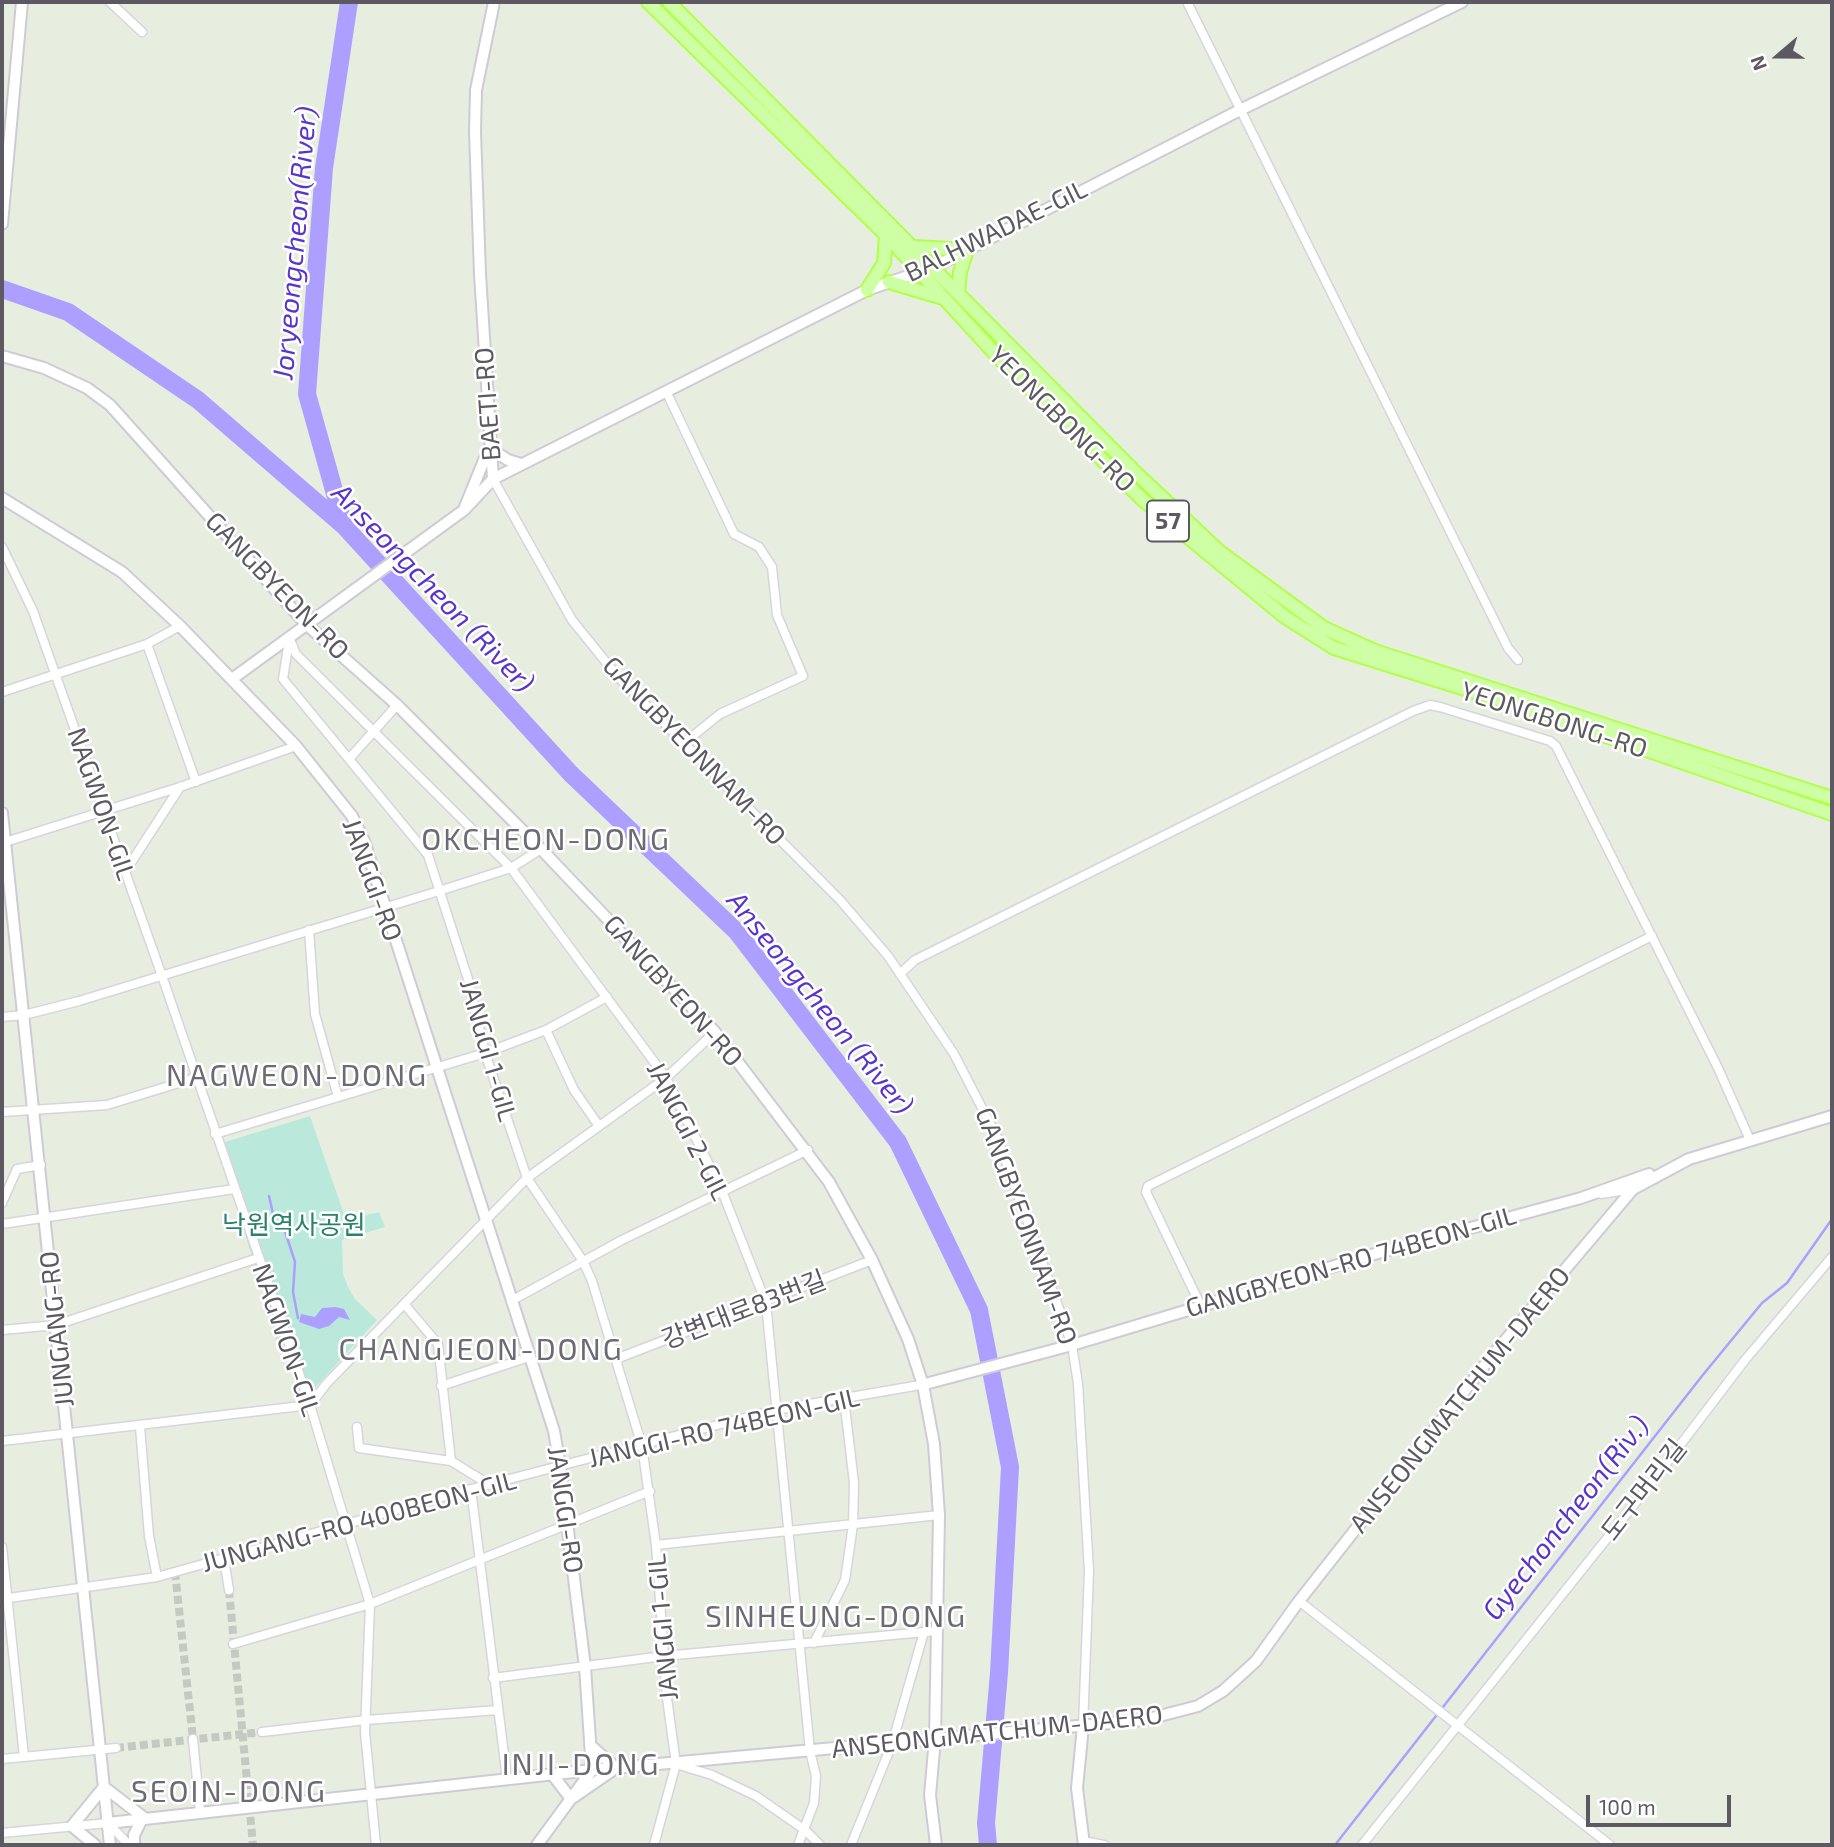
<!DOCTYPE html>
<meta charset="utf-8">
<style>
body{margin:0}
#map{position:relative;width:1834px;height:1847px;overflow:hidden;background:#e7eee0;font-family:"Exo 2",sans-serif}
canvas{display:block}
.frame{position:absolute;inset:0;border:4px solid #5c5963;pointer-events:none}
.north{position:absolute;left:1743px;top:21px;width:70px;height:70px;-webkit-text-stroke:5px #fff;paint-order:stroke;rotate:250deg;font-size:19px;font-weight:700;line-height:28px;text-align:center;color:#5c5963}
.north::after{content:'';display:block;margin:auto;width:24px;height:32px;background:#5c5963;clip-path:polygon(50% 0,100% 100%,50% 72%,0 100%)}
.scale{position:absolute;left:1586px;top:1795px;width:145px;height:32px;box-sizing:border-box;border:4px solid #5c5963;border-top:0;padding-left:9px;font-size:21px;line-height:24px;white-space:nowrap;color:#5c5963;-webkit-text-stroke:5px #fff;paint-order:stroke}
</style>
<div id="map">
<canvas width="1834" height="1847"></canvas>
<div class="frame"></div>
<div class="north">N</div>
<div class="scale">100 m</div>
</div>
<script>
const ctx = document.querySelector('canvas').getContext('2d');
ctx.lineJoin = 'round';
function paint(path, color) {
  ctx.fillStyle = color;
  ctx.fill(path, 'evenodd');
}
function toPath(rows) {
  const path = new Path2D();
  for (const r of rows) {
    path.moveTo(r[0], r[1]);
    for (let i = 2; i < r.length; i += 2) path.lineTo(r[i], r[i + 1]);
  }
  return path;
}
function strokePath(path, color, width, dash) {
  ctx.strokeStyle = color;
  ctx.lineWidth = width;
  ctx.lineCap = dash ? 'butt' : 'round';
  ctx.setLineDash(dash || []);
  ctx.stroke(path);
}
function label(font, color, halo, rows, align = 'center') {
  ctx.font = font + ' "Exo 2","Noto Sans KR",sans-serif';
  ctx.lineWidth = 5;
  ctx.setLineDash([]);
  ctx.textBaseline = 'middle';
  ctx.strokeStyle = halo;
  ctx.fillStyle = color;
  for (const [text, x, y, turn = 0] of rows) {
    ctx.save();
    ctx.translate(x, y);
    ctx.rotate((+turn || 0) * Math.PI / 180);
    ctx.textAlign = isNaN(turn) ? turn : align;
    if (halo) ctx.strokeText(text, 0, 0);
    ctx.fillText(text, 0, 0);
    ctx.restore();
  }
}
const green = toPath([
 [310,1116,346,1220,379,1212,385,1227,342,1240,343,1274,348,1287,355,1299,377,1320,313,1390,307,1387,277,1343,273,1319,247,1241,225,1142]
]);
const water = toPath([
 [335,1307,344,1309,350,1320,339,1317,329,1326,319,1329,299,1322,301,1314,315,1317,322,1308]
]);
const stream = toPath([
 [269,1196,273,1214,281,1219,295,1262,293,1292,298,1318],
 [1335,1845,1702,1376,1762,1303,1787,1283,1832,1219]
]);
const river = toPath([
 [2,289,68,312,198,400,344,526,571,774,737,932,898,1142,979,1310,1010,1467,999,1673,986,1823,988,1845],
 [344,526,307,394,324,168,349,2]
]);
const streetTunnel = toPath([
 [175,1572,193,1739],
 [229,1590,253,1845],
 [116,1748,262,1732]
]);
const street = toPath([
 [110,2,142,32],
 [1187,2,1508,648,1518,660],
 [666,391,734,534,759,547,772,567,777,615,803,676,720,714,684,743],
 [493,479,572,620,618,677,840,900,888,956,954,1054,997,1137,1072,1345,1078,1384,1089,1571,1083,1726],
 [2,547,33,611,162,976,310,1405,370,1604,365,1732,376,1845],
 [289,637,296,654,511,868,666,1078,722,1191,766,1303,810,1751,816,1776,814,1803,798,1845],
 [289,640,283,679,428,855,468,979,485,1053,527,1178,583,1261,592,1281,642,1446,656,1545,667,1698,676,1764,654,1845],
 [147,644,196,782],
 [2,692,147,644,180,626],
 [349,759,397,705],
 [2,843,180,787,296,746],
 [125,872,180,787],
 [309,930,315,1014,338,1097],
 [901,973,915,960,1413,711,1430,705,1440,707,1550,741,1556,746,1718,1068,1750,1140],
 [2,1017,24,1015,79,1001,439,891,511,868,541,849],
 [546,1030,574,1090,599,1126],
 [2,1112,107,1105,195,1078],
 [215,1134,485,1053,546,1030,607,997],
 [1601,1194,1633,1189],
 [2,1203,17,1169,41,1165],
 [2,1224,234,1189],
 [511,1301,622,1240,808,1150],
 [1200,1304,1146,1192,1148,1186,1652,936],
 [405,1305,438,1344,451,1461],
 [2,1330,56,1325,258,1258],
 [616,1359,872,1260],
 [441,1386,529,1357],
 [140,1427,149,1536,157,1577],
 [357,1427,359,1448,451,1461,490,1485],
 [2,1441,310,1405,327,1383,527,1178,666,1078,715,1032],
 [471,1489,507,1779],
 [656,1545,939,1515],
 [2,1547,24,1757],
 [224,1559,229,1590],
 [2,1599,157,1577,471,1489,775,1410,926,1384],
 [1299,1601,1610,1845],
 [814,1643,845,1580,853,1525,854,1483,844,1398],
 [233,1644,370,1604,650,1491],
 [493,1678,664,1656,936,1631],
 [262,1732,366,1720,498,1710],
 [193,1739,200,1811],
 [2,1759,116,1748],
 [676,1764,712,1775,756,1796,805,1830,820,1845],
 [2,1833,108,1823,129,1845],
 [1083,1841,1104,1845],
 [851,1845,892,1744,924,1632],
 [1362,1845,1652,1482,1745,1360,1832,1257]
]);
const secondary = toPath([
 [2,224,22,2],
 [2,356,44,368,87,388,110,405,306,624,397,705,541,849,715,1032,829,1182,872,1260,908,1339,923,1385,934,1444,939,1515,935,1739,930,1795,936,1845],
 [493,479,867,290,934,267,1242,109,1462,2],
 [2,498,122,572,180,626,296,746,352,816,364,841,554,1431,560,1466,585,1667,592,1770,537,1845],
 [465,507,489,448,508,460,521,464],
 [232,679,464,510,493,479,480,274,475,132,476,90,494,2],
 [2,813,110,1845],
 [929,1383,1072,1345,1371,1255,1581,1198,1649,1174],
 [1083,1726,1077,1788,1084,1845],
 [552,1774,571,1799,616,1768,590,1745],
 [108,1823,592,1770,1144,1720,1198,1706,1223,1691,1256,1661,1299,1601,1492,1356,1633,1189,1689,1159,1832,1116],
 [95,1845,72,1826,104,1787,143,1817,134,1835,134,1845]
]);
const primary = toPath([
 [648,2,886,235,999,358,1143,500,1285,617,1334,648,1507,702,1832,814],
 [669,2,1133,470,1220,552,1324,628,1375,651,1832,798],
 [915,247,967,250,960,272,958,293],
 [889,282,943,298],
 [867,290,884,263,886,235]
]);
const shields = [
 [1168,521,42]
];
const shieldNames = [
 ["57",1168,521]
];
const streetNames = [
 ["BALHWADAE-GIL",996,231,-26],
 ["BAETI-RO",488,404,-94],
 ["YEONGBONG-RO",1062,419,45],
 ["GANGBYEON-RO",277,586,46],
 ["YEONGBONG-RO",1554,720,18],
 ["GANGBYEONNAM-RO",694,751,46],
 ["NAGWON-GIL",101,804,71],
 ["JANGGI-RO",372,880,70],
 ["GANGBYEON-RO",673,991,48],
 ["JANGGI 1-GIL",488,1050,74],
 ["JANGGI 2-GIL",688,1131,63],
 ["GANGBYEONNAM-RO",1026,1226,70],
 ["GANGBYEON-RO 74BEON-GIL",1351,1262,-16],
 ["강변대로83번길",744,1310,-21],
 ["JUNGANG-RO",57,1329,-96],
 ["NAGWON-GIL",286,1340,71],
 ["ANSEONGMATCHUM-DAERO",1460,1400,-51],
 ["JANGGI-RO 74BEON-GIL",724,1428,-13],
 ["도구머리길",1644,1490,-52],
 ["JANGGI-RO",565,1510,82],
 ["JUNGANG-RO 400BEON-GIL",359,1522,-15],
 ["JANGGI 1-GIL",663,1627,-95],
 ["ANSEONGMATCHUM-DAERO",997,1732,-6]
];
const parkNames = [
 ["낙원역사공원",294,1225]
];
const waterNames = [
 ["Joryeongcheon(River)",295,243,-85],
 ["Anseongcheon (River)",433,588,46],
 ["Anseongcheon (River)",820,1003,51],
 ["Gyechoncheon(Riv.)",1566,1518,-52]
];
const quarterNames = [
 ["OKCHEON-DONG",546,840],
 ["NAGWEON-DONG",297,1076],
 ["CHANGJEON-DONG",481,1350],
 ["SINHEUNG-DONG",836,1617],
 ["INJI-DONG",581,1765],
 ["SEOIN-DONG",229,1792]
];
paint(green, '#bae9db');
paint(water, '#ad9fff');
strokePath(stream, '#ad9fff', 2.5);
strokePath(river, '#ad9fff', 18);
strokePath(streetTunnel, '#c4c9c1', 8, [8, 4]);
strokePath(street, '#d7d4dc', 11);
strokePath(secondary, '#cfcbd6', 14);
strokePath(primary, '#b2ff48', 16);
strokePath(street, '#fff', 8);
strokePath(secondary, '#fff', 10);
strokePath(primary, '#ceffa4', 12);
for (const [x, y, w] of shields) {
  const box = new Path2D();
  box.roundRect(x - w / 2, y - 20.5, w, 41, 5);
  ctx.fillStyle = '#fff';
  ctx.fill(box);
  strokePath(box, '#5c5963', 2);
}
label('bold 24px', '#5c5963', null, shieldNames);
label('26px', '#5c5963', '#fff', streetNames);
label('26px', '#2a826c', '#fff', parkNames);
label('italic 28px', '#5735cf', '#fff', waterNames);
ctx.letterSpacing = '2px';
label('30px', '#6c6a75', '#fff', quarterNames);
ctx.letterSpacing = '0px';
</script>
